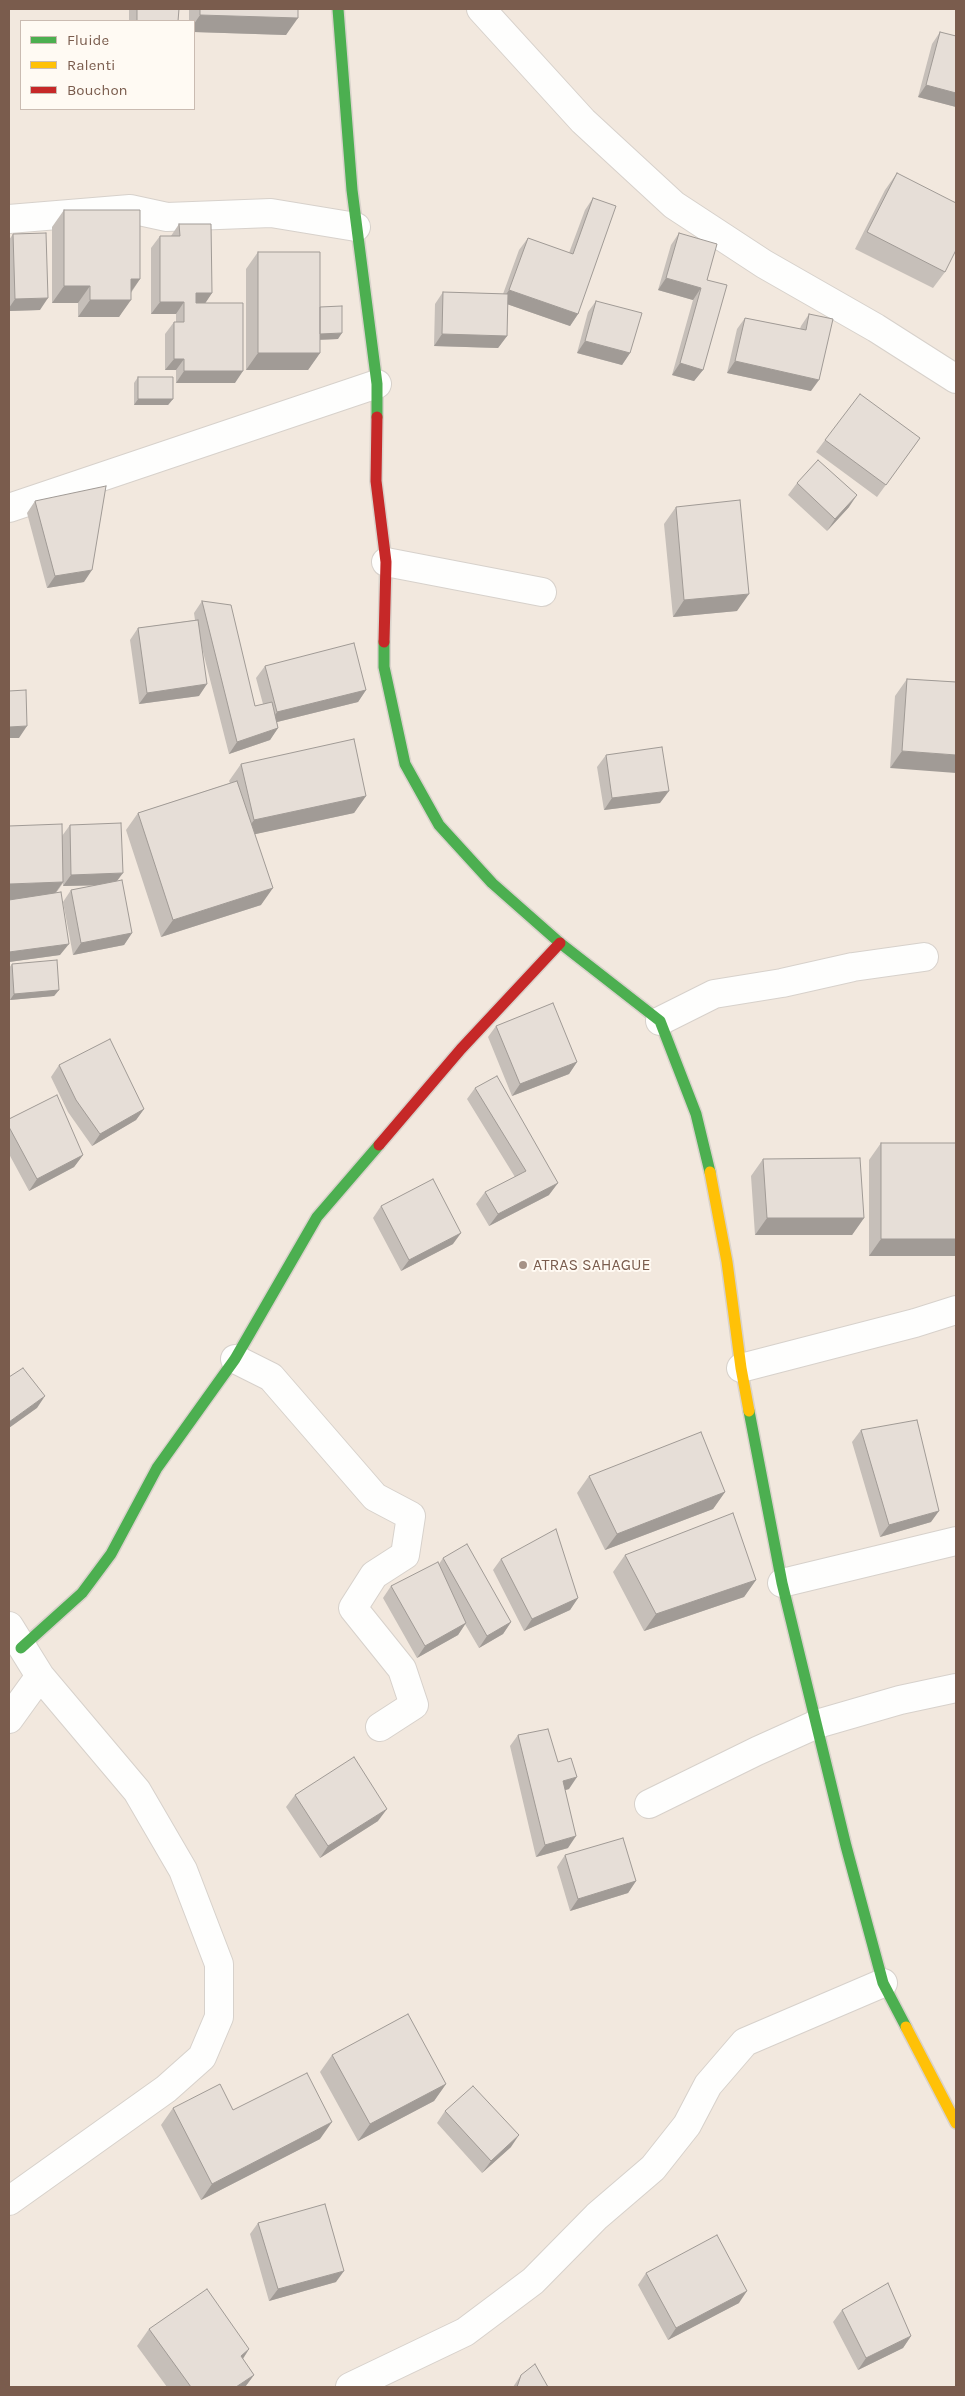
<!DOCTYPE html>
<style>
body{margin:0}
#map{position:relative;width:965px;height:2396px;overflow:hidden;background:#f9f5f0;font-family:Karla,sans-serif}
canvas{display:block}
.frame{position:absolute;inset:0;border:10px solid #7a5c4d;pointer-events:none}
.legend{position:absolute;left:20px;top:20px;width:175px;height:90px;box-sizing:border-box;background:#fffaf3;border:1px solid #cabbb1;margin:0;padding:6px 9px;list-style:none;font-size:15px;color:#7a5c4d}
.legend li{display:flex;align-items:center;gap:10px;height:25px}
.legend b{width:25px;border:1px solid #cabbb1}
</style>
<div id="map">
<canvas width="965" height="2396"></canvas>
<div class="frame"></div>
<ul class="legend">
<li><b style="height:6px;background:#4caf50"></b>Fluide</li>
<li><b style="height:6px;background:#ffc107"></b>Ralenti</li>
<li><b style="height:6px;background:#c62828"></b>Bouchon</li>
</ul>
</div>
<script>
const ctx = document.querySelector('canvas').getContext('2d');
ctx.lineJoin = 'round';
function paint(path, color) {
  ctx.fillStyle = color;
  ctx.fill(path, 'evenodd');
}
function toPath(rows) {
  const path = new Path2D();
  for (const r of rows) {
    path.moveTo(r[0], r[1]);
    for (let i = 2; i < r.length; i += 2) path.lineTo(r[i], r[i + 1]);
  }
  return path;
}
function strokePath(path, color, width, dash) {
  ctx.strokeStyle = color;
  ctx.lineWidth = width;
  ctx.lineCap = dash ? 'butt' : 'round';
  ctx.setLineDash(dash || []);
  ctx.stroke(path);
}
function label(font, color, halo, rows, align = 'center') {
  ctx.font = font + ' Karla,sans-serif';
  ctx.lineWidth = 4;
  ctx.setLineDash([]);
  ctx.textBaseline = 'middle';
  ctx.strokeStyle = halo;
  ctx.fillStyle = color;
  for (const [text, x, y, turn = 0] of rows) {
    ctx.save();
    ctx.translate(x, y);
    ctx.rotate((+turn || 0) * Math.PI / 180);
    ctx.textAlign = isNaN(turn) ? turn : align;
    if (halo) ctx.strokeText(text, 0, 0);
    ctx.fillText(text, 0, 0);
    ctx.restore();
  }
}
const residential = toPath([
 [9,9,956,9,956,2387,9,2387],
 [21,21,194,21,194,109,21,109]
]);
const street = toPath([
 [481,9,583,121,674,205,764,264,876,328,956,379],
 [9,219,130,209,167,217,271,213,356,227],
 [9,508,377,384],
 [386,562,542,592],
 [660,1021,714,994,782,983,853,967,924,957],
 [235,1359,271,1377,375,1497,411,1516,405,1555,374,1575,353,1608,402,1669,414,1705,380,1727],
 [741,1368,915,1323,956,1310],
 [782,1583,956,1541],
 [9,1626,40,1676,137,1791,183,1870,219,1964,219,2017,202,2057,166,2089,9,2201],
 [9,1719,40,1676],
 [649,1804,757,1751,817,1724,900,1700,956,1688],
 [350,2387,465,2332,533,2281,597,2216,653,2168,687,2125,708,2085,745,2042,883,1983]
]);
const fast = toPath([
 [338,9,352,190,377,384,377,417],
 [384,642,384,667,405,764,439,825,492,883,560,943,660,1021,696,1114,710,1172],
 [749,1411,782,1583,846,1846,883,1983,906,2027],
 [21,1648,82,1593,111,1554,157,1468,235,1359,317,1217,379,1145]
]);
const slow = toPath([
 [710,1172,727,1262,741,1368,749,1411],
 [906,2027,956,2123]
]);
const jam = toPath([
 [377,417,376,481,386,562,384,642],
 [379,1145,461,1049,560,943]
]);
const wall = toPath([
 [129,9,179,9,178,21,129,21],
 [189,9,298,9,286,35,194,32,194,21,189,21],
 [940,32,956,107,918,97,932,44],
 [897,173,945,272,933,288,855,249,885,190],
 [593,198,578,314,570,326,507,304,507,336,498,348,434,346,435,304,443,292,503,294,519,250,528,238,569,253,585,210],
 [64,210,140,279,131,293,119,317,78,317,78,303,52,303,52,227],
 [179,224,212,293,205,303,235,383,176,383,176,370,165,370,165,334,174,322,176,322,176,314,151,314,151,248,160,236,171,236],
 [679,233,707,280,703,370,694,381,672,375,693,300,658,290,671,245],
 [13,234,40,310,9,311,9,240],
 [258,252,320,307,338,339,320,340,320,353,308,370,246,370,246,269],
 [596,301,630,353,622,365,577,353,588,312],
 [809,314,811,391,727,373,737,329,745,318,800,329,801,326],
 [138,377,173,399,168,405,134,405,134,383],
 [920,438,877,497,816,452,825,440],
 [797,483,849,507,827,531,788,495],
 [35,501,84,582,47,588,27,513],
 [676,507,737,611,673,617,664,524],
 [202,601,255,706,263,704,256,678,265,666,366,690,358,702,277,722,278,728,270,740,229,754,201,644,199,696,139,704,130,640,138,628,195,620,194,613],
 [907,679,956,682,890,768,895,696],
 [606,755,660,803,604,810,597,767],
 [241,764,366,796,354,813,255,834,261,905,161,937,126,830,138,813,230,783,229,781],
 [70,825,116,881,132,933,124,945,73,955,63,902,71,890,97,885,63,886,63,883,56,893,60,955,9,962,62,836],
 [12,964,59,990,54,996,10,1000,9,968],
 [496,1026,577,1062,569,1074,512,1096,488,1037],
 [59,1065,144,1109,136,1120,92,1146,68,1112,51,1077],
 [475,1088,549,1195,489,1226,476,1204,485,1192,515,1177,467,1099],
 [9,1119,83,1155,74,1167,29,1191,9,1154],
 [881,1143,956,1256,869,1256,869,1160],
 [763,1159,864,1218,852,1235,755,1235,751,1176],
 [381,1206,453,1244,401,1271,373,1218],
 [861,1430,931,1522,880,1537,852,1442],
 [589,1476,725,1492,713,1509,605,1550,577,1493],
 [625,1555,756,1580,744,1597,644,1631,613,1572],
 [443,1558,511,1622,503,1634,479,1648,465,1624,458,1635,417,1658,383,1598,391,1586,439,1564],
 [501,1559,578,1598,570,1610,524,1631,493,1570],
 [518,1735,558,1762,569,1789,565,1790,568,1848,536,1857,510,1746],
 [295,1795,378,1821,320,1858,286,1807],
 [565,1855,636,1881,628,1893,570,1911,557,1867],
 [332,2055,446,2084,434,2101,358,2141,320,2072],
 [173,2108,233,2110,320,2139,201,2200,161,2125],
 [445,2111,511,2147,482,2173,437,2123],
 [258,2223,336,2282,269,2301,250,2234],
 [646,2273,739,2303,668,2340,638,2285],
 [842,2310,911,2336,903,2348,858,2370,833,2322],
 [149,2329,249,2349,243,2359,254,2375,245,2387,167,2387,137,2346],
 [521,2375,548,2387,513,2387]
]);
const shadedWall = toPath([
 [200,15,298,18,286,35,194,32,194,24],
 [926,85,956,93,956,107,918,97],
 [666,278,701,288,693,300,658,290],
 [131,279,140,279,128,296],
 [64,286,90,286,78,303,52,303],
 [509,290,578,314,570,326,501,302],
 [196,293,212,293,204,305,188,305],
 [48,298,40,310,9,311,9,308,15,299],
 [90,300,131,300,119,317,78,317],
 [160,302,184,302,176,314,151,314],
 [342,333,338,339,312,340,316,334],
 [442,334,507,336,498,348,434,346],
 [585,341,630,353,622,365,577,353],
 [258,353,320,353,308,370,246,370],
 [174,359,184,359,176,370,165,370],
 [735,361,819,380,811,391,727,373],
 [680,363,703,370,694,381,672,375],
 [184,371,243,371,235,383,176,383],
 [138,399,173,399,168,405,134,405],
 [857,495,849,507,827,531,835,519],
 [92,570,84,582,47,588,55,576],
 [749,594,737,611,673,617,684,600],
 [207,684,199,696,139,704,147,693],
 [366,690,358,702,269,724,277,712],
 [27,726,19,738,9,738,9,727],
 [278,728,270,740,229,754,237,742],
 [902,751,956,755,956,773,890,768],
 [669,791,660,803,604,810,612,798],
 [366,796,354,813,242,837,254,820],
 [123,873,114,885,63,886,71,875],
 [63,882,51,899,9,900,9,884],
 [273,888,261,905,161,937,173,920],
 [132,933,124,945,73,955,81,943],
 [69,944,60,955,9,962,9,952],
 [59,990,54,996,10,1000,14,994],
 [577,1062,569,1074,512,1096,520,1084],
 [144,1109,136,1120,92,1146,100,1134],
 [83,1155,74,1167,29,1191,37,1179],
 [558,1183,549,1195,489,1226,498,1214],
 [767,1218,864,1218,852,1235,755,1235],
 [461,1233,453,1244,401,1271,409,1260],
 [881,1239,956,1239,956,1256,869,1256],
 [45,1396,37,1408,9,1428,9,1422],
 [725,1492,713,1509,605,1550,617,1534],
 [939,1511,931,1522,880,1537,889,1525],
 [756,1580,744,1597,644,1631,656,1614],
 [578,1598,570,1610,524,1631,532,1619],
 [511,1622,503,1634,479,1648,487,1636],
 [466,1623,458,1635,417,1658,425,1646],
 [577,1777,569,1789,555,1793,563,1781],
 [387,1809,378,1821,320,1858,328,1846],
 [576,1836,568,1848,536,1857,545,1845],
 [636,1881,628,1893,570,1911,578,1899],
 [446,2084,434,2101,358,2141,370,2124],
 [332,2122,320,2139,201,2200,212,2184],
 [519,2135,511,2147,482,2173,491,2161],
 [344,2271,336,2282,269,2301,278,2289],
 [747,2291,739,2303,668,2340,676,2328],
 [911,2336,903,2348,858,2370,866,2358],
 [249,2349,238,2366,241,2356],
 [254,2375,245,2387,236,2387]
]);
const building = toPath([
 [137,9,179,9,178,21,137,21,137,9],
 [200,9,298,9,298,18,200,15,200,9],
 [940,32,956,36,956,93,926,85,940,32],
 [897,173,956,203,956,250,945,272,867,232,897,173],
 [593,198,616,206,578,314,509,290,528,238,573,254,593,198],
 [64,210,140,210,140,279,131,279,131,300,90,300,90,286,64,286,64,210],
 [179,224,211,224,212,293,196,293,196,303,243,303,243,371,184,371,184,359,174,359,174,322,184,322,184,302,160,302,160,236,180,236,179,224],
 [46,233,48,298,15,299,13,234,46,233],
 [679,233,717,244,707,280,727,285,703,370,680,363,701,288,666,278,679,233],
 [258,252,320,252,320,353,258,353,258,252],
 [443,292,508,294,507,336,442,334,443,292],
 [596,301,642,313,630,353,585,341,596,301],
 [342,306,342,333,320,334,320,307,342,306],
 [809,314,833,319,819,380,735,361,745,318,806,330,809,314],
 [138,377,173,377,173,399,138,399,138,377],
 [860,394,920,438,886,485,825,440,860,394],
 [818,460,857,495,835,519,797,483,818,460],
 [106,486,92,570,55,576,35,501,106,486],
 [740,500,749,594,684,600,676,507,740,500],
 [202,601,231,605,255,706,272,702,278,728,237,742,202,601],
 [198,620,207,684,147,693,138,628,198,620],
 [354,643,366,690,277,712,265,666,354,643],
 [907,679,956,682,956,755,902,751,907,679],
 [26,690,27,726,9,727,9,691,26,690],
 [354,739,366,796,254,820,241,764,354,739],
 [662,747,669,791,612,798,606,755,662,747],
 [237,781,273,888,173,920,138,813,237,781],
 [121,823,123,873,71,875,70,825,121,823],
 [62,824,63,882,9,884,9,826,62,824],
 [122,880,132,933,81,943,71,890,122,880],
 [61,892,69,944,9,952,9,900,61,892],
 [57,960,59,990,14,994,12,964,57,960],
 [553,1003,577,1062,520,1084,496,1026,553,1003],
 [110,1039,144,1109,100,1134,76,1100,59,1065,110,1039],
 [497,1076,558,1183,498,1214,485,1192,526,1171,475,1088,497,1076],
 [57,1095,83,1155,37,1179,9,1127,9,1119,57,1095],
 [881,1143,956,1143,956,1239,881,1239,881,1143],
 [860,1158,864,1218,767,1218,763,1159,860,1158],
 [433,1179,461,1233,409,1260,381,1206,433,1179],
 [23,1368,45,1396,9,1422,9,1377,23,1368],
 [917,1420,939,1511,889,1525,861,1430,917,1420],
 [701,1432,725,1492,617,1534,589,1476,701,1432],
 [733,1513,756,1580,656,1614,625,1555,733,1513],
 [556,1529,578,1598,532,1619,501,1559,556,1529],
 [467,1544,511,1622,487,1636,443,1558,467,1544],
 [438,1562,466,1623,425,1646,391,1586,438,1562],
 [548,1729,558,1762,571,1758,577,1777,563,1781,576,1836,545,1845,518,1735,548,1729],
 [354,1757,387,1809,328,1846,295,1795,354,1757],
 [623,1838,636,1881,578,1899,565,1855,623,1838],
 [408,2014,446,2084,370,2124,332,2055,408,2014],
 [307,2073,332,2122,212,2184,173,2108,220,2084,233,2110,307,2073],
 [473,2086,519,2135,491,2161,445,2111,473,2086],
 [325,2204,344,2271,278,2289,258,2223,325,2204],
 [717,2235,747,2291,676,2328,646,2273,717,2235],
 [888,2283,911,2336,866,2358,842,2310,888,2283],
 [207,2289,249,2349,241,2356,254,2375,236,2387,191,2387,149,2329,207,2289],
 [535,2364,548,2387,517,2387,521,2375,535,2364]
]);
const markers = [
 [523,1265,5,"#a69286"]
];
const poiNames = [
 ["ATRAS SAHAGUE",533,1265]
];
paint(residential, '#f2e8de');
strokePath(street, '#d7d1cb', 30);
strokePath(fast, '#d9d2cb', 14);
strokePath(slow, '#d9d2cb', 14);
strokePath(jam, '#d9d2cb', 14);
strokePath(street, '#fefefd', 28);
strokePath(fast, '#4caf50', 11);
strokePath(slow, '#ffc107', 11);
strokePath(jam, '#c62828', 11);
paint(wall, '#c6bfb9');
paint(shadedWall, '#a19b96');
paint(building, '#e6ded7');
strokePath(building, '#a19b96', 1);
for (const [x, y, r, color] of markers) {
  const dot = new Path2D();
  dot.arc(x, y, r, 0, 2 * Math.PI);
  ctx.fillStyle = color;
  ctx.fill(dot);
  strokePath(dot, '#fffaf3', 2);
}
label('16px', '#7a5c4d', '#fffaf3', poiNames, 'left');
</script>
